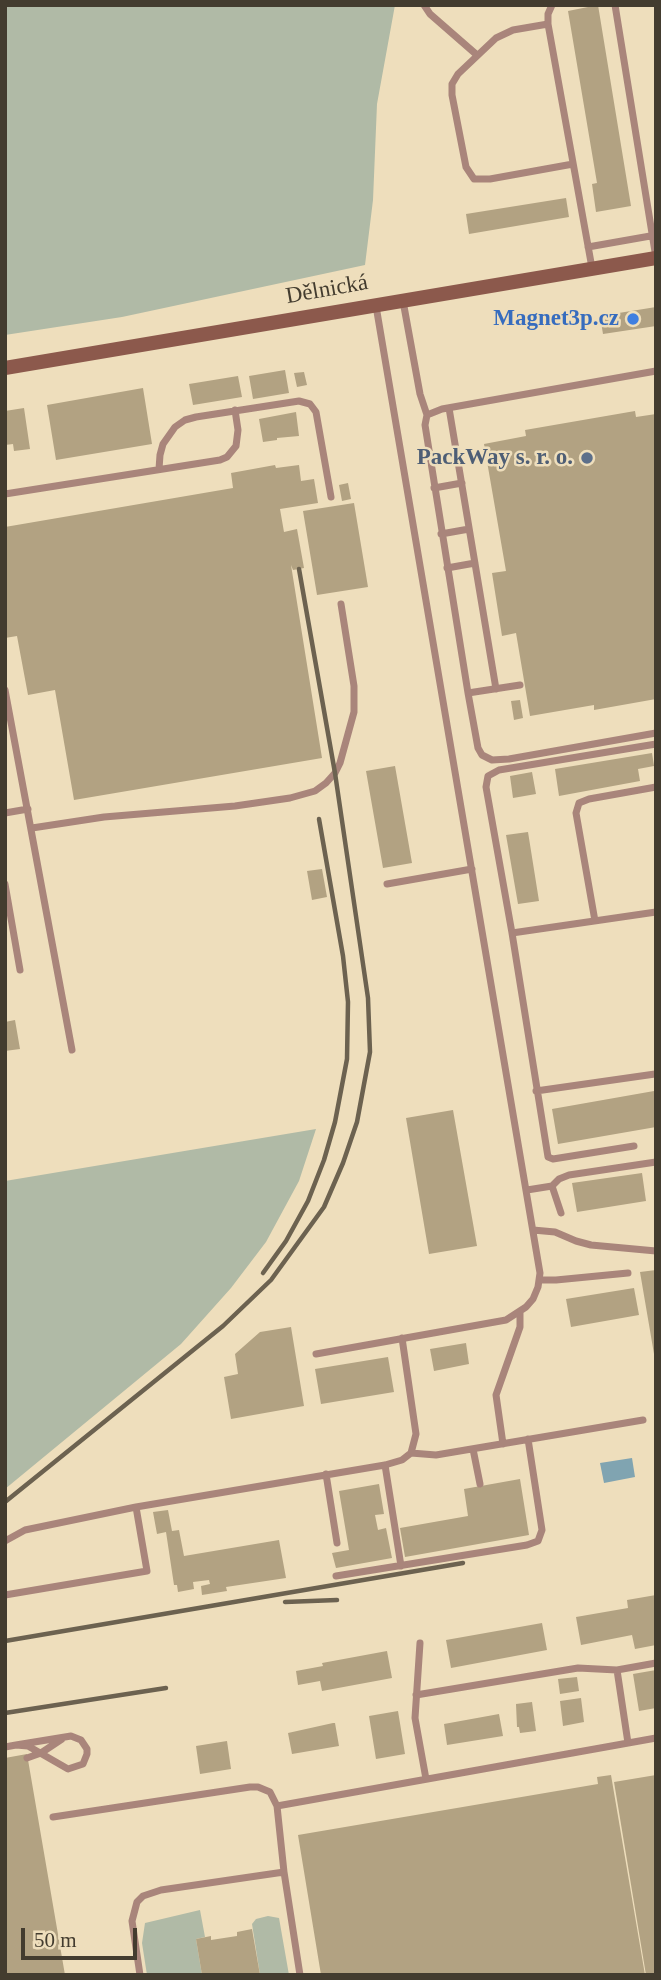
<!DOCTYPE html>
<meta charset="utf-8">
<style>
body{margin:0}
#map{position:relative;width:661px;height:1980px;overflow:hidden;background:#eedebc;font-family:Georgia,serif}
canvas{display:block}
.frame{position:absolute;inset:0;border:7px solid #433c2f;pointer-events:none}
.scale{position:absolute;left:21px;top:1928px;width:116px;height:32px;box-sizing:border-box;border:4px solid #433c2f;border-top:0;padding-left:9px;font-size:21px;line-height:24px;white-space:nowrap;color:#433c2f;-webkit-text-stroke:5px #eedebc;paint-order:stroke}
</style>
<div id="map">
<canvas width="661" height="1980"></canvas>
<div class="frame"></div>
<div class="scale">50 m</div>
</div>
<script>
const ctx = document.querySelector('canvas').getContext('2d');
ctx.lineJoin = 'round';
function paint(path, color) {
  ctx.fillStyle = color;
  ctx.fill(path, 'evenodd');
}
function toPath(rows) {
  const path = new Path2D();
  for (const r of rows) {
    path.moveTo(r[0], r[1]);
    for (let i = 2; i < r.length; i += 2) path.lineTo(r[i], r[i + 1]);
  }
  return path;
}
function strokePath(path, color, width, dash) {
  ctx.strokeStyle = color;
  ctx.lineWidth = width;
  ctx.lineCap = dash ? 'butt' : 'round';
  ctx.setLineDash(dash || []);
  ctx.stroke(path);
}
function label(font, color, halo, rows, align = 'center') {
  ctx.font = font + ' Georgia,serif';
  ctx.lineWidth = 5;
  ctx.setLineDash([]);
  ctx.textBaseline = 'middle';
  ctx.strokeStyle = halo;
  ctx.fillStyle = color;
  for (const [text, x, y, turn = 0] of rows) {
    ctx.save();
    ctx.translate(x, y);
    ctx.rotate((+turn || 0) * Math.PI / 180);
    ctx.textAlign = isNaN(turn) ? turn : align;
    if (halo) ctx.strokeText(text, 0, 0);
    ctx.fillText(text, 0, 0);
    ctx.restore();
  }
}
const green = toPath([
 [5,5,395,5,377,104,373,200,365,265,122,317,5,335],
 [316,1129,299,1181,266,1242,231,1288,181,1344,5,1489,5,1181],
 [200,1910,205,1937,196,1939,202,1975,147,1975,142,1943,145,1923],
 [268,1916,279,1918,289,1975,260,1975,252,1924,256,1919]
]);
const water = toPath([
 [632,1458,635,1477,604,1483,600,1463]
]);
const building = toPath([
 [598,5,631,206,596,212,592,184,597,183,568,11],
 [566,198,569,217,469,234,466,214],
 [656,307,656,326,603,334,600,316],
 [285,370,289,393,253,399,249,376],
 [304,372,307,385,297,387,294,373],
 [238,376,242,397,193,405,189,384],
 [143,388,152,444,56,460,47,405],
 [24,408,30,449,14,451,13,444,5,445,5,411],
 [635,411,636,417,656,414,656,699,594,710,594,705,530,716,516,633,502,636,492,573,506,571,484,444,526,436,525,430],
 [296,412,299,436,277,438,277,440,263,442,259,419],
 [275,465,276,468,299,465,301,481,314,479,318,503,280,509,284,532,297,529,304,568,293,570,291,565,322,758,74,800,55,690,28,695,17,636,5,638,5,527,233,488,231,473],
 [348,483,351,499,342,501,339,485],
 [354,503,368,587,317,595,303,511],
 [520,700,523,718,514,720,511,701],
 [652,753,654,766,638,769,640,781,559,796,555,769],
 [395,766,412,863,383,868,366,771],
 [532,772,536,794,513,798,510,776],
 [528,832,539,901,518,904,506,835],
 [322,869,327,897,312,900,307,871],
 [15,1020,20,1049,5,1051,5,1022],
 [654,1091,656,1127,558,1144,552,1109],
 [453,1110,477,1246,429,1254,406,1118],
 [642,1173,646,1201,577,1212,572,1183],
 [656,1270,656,1354,654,1354,640,1272],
 [634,1288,639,1315,571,1327,566,1299],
 [291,1327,304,1406,231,1419,224,1377,238,1374,235,1354,260,1332],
 [466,1343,469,1364,434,1371,430,1349],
 [388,1357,394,1392,321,1404,315,1369],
 [520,1479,529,1535,405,1557,400,1528,468,1516,464,1489],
 [379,1484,384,1514,375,1515,378,1530,386,1528,392,1558,336,1568,332,1553,349,1550,339,1491],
 [168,1510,172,1531,179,1530,184,1556,279,1540,286,1578,226,1587,227,1591,202,1595,201,1586,210,1584,209,1580,193,1582,194,1589,178,1592,177,1585,174,1585,166,1532,157,1534,153,1512],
 [656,1595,656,1645,635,1649,632,1635,581,1645,576,1617,628,1608,627,1600],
 [542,1623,547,1650,451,1668,446,1640],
 [387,1651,392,1678,322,1691,320,1681,298,1685,296,1671,323,1666,322,1663],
 [656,1670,656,1708,639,1711,633,1674],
 [577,1677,579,1691,560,1694,558,1679],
 [581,1698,584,1722,563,1726,560,1701],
 [532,1702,536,1731,520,1733,519,1727,517,1727,516,1704],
 [398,1711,405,1754,376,1759,369,1716],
 [499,1714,503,1736,447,1745,444,1724],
 [333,1723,335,1723,339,1746,292,1754,288,1733],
 [227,1741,231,1769,200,1774,196,1746],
 [27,1754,65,1975,5,1975,5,1758],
 [611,1775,645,1975,321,1975,298,1835,598,1784,597,1777],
 [656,1775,656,1974,646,1975,614,1782],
 [252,1929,260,1975,202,1975,196,1939,211,1936,211,1940,237,1936,237,1932]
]);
const lane = toPath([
 [424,5,430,14,477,55],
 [552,5,548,14,548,24,592,268],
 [615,5,656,258],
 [548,24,513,30,496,38,458,74,452,84,452,95,466,167,474,179,490,179,573,164],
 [588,247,656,235],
 [403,301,420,394,427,415],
 [656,371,442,409,427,415,425,425,468,693,478,748,482,755,492,760,509,759,656,733],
 [449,408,496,689],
 [159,469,160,455,163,444,175,427,185,420,196,417,299,401,310,404,316,412,331,497],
 [434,488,462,483],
 [5,494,220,460,227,457,236,446,238,430,235,410],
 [441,534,469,529],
 [447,568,475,563],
 [5,690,72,1050],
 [468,693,520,685],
 [656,744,499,770,488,776,486,787,512,933,656,912],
 [5,813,28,809],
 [32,828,104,817,235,806,290,798,315,791,326,783,335,773,340,763,354,712,354,686,341,604],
 [5,884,20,970],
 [387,884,472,869],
 [595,921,576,813,579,803,589,799,656,787],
 [512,933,548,1157,553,1159,634,1146],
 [536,1091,655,1074],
 [527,1190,552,1186],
 [561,1213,552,1186,559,1179,569,1175,656,1162],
 [533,1230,555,1232,576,1241,591,1245,656,1251],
 [539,1280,556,1280,628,1273],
 [402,1338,416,1434,411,1453],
 [316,1354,506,1320,526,1307,533,1299,538,1287,540,1273,376,306],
 [503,1444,496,1395,520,1327,520,1311],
 [473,1449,480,1484],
 [385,1465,401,1566],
 [326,1474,337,1543],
 [5,1541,25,1530,136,1507,385,1465,402,1460,411,1453,436,1455,643,1420],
 [336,1576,527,1545,538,1541,542,1530,528,1439],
 [5,1595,147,1571,136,1507],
 [420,1643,415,1718,426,1779],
 [617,1670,628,1743],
 [416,1695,578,1668,617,1670,656,1663],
 [5,1747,16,1745,71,1736,81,1740,87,1749,87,1754,83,1764,68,1769,28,1746,16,1745],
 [27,1758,41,1753,62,1739],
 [277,1806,284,1872,300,1975],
 [53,1817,250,1787,258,1787,270,1792,277,1806,656,1738],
 [140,1975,132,1921,137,1902,143,1896,161,1890,284,1872]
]);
const secondary = toPath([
 [5,368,656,258]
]);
const rail = toPath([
 [263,1273,286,1241,308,1201,324,1160,335,1122,347,1059,348,1002,343,956,319,819],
 [5,1502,223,1326,271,1280,324,1207,343,1163,357,1122,370,1052,368,998,335,773,299,569],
 [285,1602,337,1600],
 [5,1641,463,1563],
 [5,1713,166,1688]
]);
const markers = [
 [633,319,7,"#3f7fe0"],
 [587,458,7,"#5c6f8a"]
];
const streetNames = [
 ["Dělnická",327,290,-10]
];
const shopNames = [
 ["Magnet3p.cz",619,319]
];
const serviceNames = [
 ["PackWay s. r. o.",573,458]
];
paint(green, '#b0baa6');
paint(water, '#80a4b1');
paint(building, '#b2a282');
strokePath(lane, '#a9857b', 7);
strokePath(secondary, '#8c594c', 14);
strokePath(rail, '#6c6250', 4.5);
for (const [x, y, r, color] of markers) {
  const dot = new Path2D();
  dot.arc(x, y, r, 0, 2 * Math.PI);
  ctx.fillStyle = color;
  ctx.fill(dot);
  strokePath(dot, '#eedebc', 2.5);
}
label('23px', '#433c2f', '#eedebc', streetNames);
label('bold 23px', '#366cbe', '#eedebc', shopNames, 'right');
label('bold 23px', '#4e5e75', '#eedebc', serviceNames, 'right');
</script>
